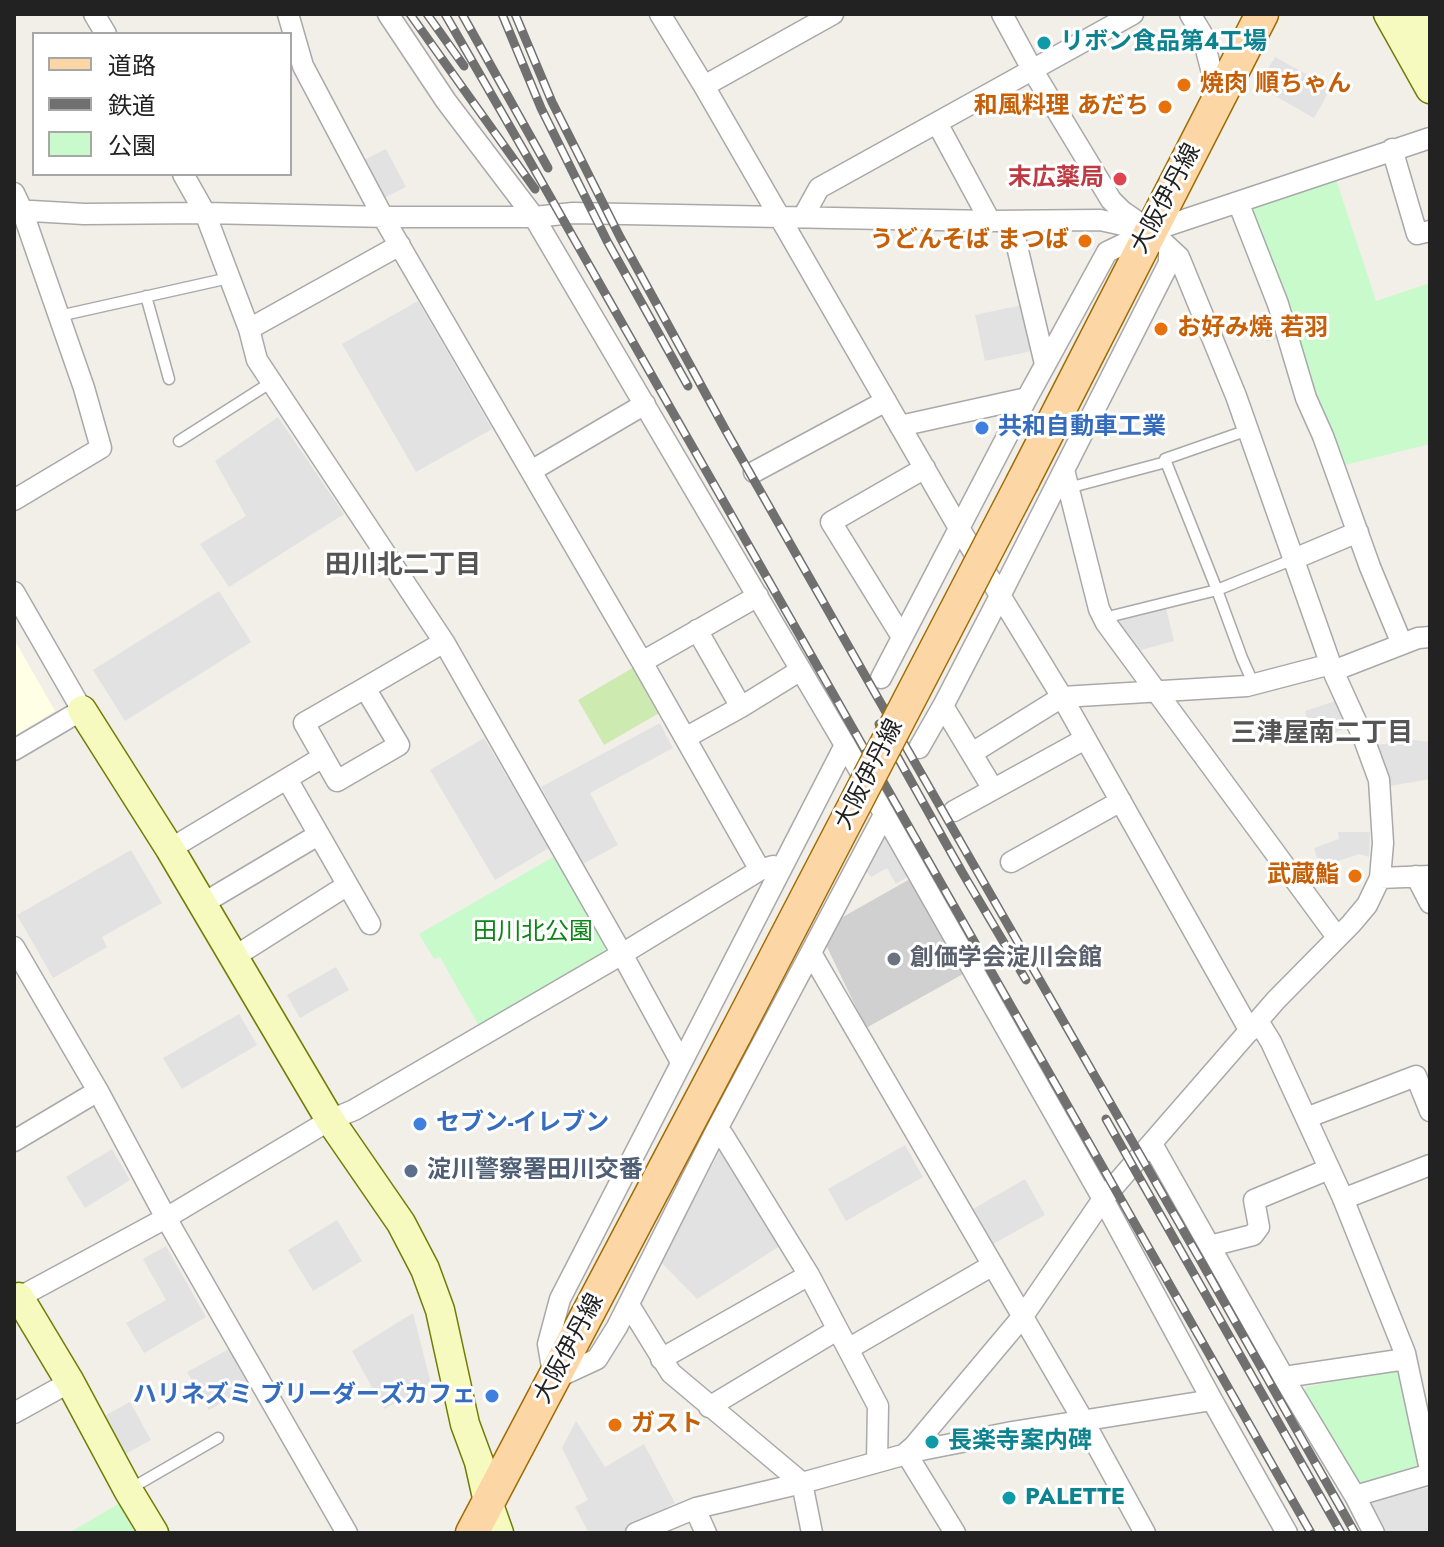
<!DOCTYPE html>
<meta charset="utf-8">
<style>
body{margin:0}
#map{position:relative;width:1444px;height:1547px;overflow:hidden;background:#f2efe9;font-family:Jost,"Noto Sans JP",sans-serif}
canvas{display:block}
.frame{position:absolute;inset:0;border:16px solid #222;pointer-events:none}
.legend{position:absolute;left:32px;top:32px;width:260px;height:144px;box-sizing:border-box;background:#fff;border:2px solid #a7a7a7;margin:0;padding:10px 14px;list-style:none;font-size:24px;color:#222}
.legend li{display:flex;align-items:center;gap:16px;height:40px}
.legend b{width:40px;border:2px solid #a7a7a7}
</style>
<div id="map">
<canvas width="1444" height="1547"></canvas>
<div class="frame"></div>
<ul class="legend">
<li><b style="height:10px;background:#fcd6a4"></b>道路</li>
<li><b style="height:10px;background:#707070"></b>鉄道</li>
<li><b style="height:22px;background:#c8facc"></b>公園</li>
</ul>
</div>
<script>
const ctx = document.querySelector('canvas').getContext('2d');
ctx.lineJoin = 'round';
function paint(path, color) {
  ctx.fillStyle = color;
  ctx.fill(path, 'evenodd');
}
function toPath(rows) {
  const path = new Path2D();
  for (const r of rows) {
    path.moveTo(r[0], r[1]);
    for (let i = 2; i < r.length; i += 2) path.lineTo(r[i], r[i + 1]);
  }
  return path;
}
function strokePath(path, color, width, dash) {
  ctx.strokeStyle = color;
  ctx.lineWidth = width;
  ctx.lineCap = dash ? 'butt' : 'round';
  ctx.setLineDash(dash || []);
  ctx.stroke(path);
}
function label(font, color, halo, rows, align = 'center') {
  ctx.font = font + ' Jost,"Noto Sans JP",sans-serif';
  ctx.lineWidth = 6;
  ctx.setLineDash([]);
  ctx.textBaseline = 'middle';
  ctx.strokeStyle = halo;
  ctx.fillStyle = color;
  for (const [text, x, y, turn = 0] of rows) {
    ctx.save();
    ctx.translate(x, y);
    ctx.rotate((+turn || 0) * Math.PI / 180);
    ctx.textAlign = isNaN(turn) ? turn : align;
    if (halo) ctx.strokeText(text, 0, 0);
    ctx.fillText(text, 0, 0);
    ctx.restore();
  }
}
const education = toPath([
 [14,639,55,711,14,736]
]);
const religious = toPath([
 [910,879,963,974,866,1028,826,945,841,918]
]);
const grass = toPath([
 [634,667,661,712,604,745,578,700]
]);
const park = toPath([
 [1336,179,1376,301,1430,283,1430,444,1341,466,1246,207],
 [555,856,605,944,604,956,479,1026,440,957,434,959,419,934],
 [1402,1368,1422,1465,1416,1472,1358,1483,1301,1396,1306,1387],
 [120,1503,137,1533,69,1533]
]);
const parking = toPath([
 [1275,57,1331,88,1314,118,1258,86],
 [386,149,406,187,384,198,364,160],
 [418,301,492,429,416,472,342,344],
 [1022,305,1032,351,985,361,975,315],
 [1267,312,1277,338,1267,342,1257,317],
 [278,417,344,514,229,587,200,544,246,516,215,461],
 [219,591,251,642,125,721,93,670],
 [1166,608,1174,641,1137,651,1116,622],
 [1335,701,1348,727,1331,734,1312,738,1305,711],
 [660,723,673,748,590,793,618,845,583,864,541,787],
 [484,738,549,848,495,880,430,770],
 [1414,740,1430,742,1430,779,1385,787,1376,745],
 [883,831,909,876,896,884,887,868,871,877,864,868],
 [1338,832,1370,832,1369,857,1359,854,1320,867,1314,848,1339,839],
 [131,850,162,903,102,937,107,947,53,978,17,915],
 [336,967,349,990,300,1018,287,995],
 [239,1014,257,1045,182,1089,163,1058],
 [905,1145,923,1177,846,1221,828,1189],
 [722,1147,780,1246,697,1299,661,1262],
 [112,1149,130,1180,85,1208,66,1177],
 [1025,1179,1045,1215,993,1244,973,1209],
 [337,1220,362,1261,313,1291,288,1250],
 [166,1246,206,1317,144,1353,126,1323,166,1300,143,1259],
 [413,1313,431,1384,384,1409,352,1351],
 [229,1349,250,1387,209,1410,187,1372],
 [130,1402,151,1440,120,1457,99,1419],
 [576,1421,605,1467,644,1444,675,1503,620,1533,589,1533,575,1507,588,1500,562,1448],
 [1430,1487,1430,1533,1381,1533,1364,1503]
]);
const lane = toPath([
 [146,296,169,379],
 [59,316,229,278],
 [179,441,270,383],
 [1164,462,1165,459,1248,430],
 [1068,488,1166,462,1217,590,1242,658,1254,685],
 [1104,618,1217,590,1294,559],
 [130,1489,218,1438]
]);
const street = toPath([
 [94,14,106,34],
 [288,14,303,66,383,217,642,662,760,870],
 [388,14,446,101,534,217,845,745,1103,1199,1212,1400,1287,1533],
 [660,14,704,86,959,528,1062,697,1250,1031],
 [1002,14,1033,71,1111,200,1122,211,1151,231,1179,257,1236,396,1333,671,1364,739,1379,780,1383,843,1380,878],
 [1190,14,1202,34,1211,69],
 [704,86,833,14],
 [937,123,990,221],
 [1392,149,1417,234,1430,231],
 [183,174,205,213,249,329,257,360,444,642,622,954,681,1062],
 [14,193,22,210,84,388,101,448,14,500],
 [1238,202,1278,304,1306,398,1323,436,1370,567,1402,644],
 [14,210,84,214,205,213,388,217,534,217,573,213,990,221,1100,220,1151,231],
 [803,217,819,188,1133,14],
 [1011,221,1045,364],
 [249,329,400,245],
 [900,426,1027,398],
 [1064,470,1099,609,1106,623,1337,937],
 [531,471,645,404],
 [754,472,886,401],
 [1294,559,1358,532],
 [14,592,82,710,14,750],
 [697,630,741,707],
 [902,637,831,522,925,468],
 [642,662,758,596],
 [1333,671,1418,638,1430,637],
 [881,678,1027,398,1107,252,1151,231,1430,138],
 [365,688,399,745,337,781,304,723,365,688,444,642],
 [943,706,993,789],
 [685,738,741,707,801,670],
 [845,745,560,1299,548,1344,554,1379,597,1359,617,1327,716,1131,884,815],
 [919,748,943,706,1000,596,1169,263,1169,248],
 [972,753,1062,697,1247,686,1331,664],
 [287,779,370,924],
 [954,811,1085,739],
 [170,849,323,757],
 [1011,862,1121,801],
 [1416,876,1430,903],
 [202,904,318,835],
 [14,947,98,1091,166,1218,347,1533],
 [811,953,1083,1420,1145,1533],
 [234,957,346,886],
 [1258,1021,1271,1042,1342,1196,1405,1353,1430,1470],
 [1306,1118,1416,1076,1430,1111],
 [716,1131,723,1135,809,1275,878,1406,877,1462],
 [14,1141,98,1091],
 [1152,1144,1287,1383,1355,1496,1374,1533],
 [1343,1199,1430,1165],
 [1210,1246,1253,1235,1259,1227,1254,1200,1329,1169],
 [14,1300,166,1218,330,1120,354,1110,622,954,760,870,773,866],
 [629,1305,671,1373,802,1483,812,1533],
 [848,1349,993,1265],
 [661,1359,809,1275],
 [1284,1377,1406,1359],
 [709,1407,837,1330],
 [14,1413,70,1382],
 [906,1453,914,1446,1023,1316,1103,1199,1276,1000,1351,924,1367,905,1380,878,1430,876],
 [906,1453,955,1533],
 [1355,1496,1430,1474],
 [695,1509,706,1533],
 [636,1533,696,1508,802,1483,921,1450,1012,1432,1212,1400]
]);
const secondary = toPath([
 [1388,14,1430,89],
 [1412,14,1430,47],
 [82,710,170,849,330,1120,401,1223,425,1269,440,1310,465,1424,479,1462,488,1502,499,1533],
 [19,1297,70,1382,128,1490,154,1533]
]);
const primary = toPath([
 [1023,481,1262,14],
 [472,1533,736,1033]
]);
const rail = toPath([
 [410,14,535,189],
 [427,14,464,66],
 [445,14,528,158,1311,1533],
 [462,14,548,168],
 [502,14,541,108,607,241,688,386],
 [515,14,552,102,620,237,726,431,875,693,1198,1256,1355,1533],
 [879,724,962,872,1026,980],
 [1106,1119,1341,1533]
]);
const primaryBridge = toPath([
 [736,1033,1023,481]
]);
const markers = [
 [1044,43,8,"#0f9aa8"],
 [1184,85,8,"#e8710a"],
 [1165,107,8,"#e8710a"],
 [1120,179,8,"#e0444e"],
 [1085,241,8,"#e8710a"],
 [1161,329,8,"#e8710a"],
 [982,428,8,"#3f7fe0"],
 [1355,876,8,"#e8710a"],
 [894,959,8,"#6b7280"],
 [420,1124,8,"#3f7fe0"],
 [411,1171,8,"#5c6f8a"],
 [492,1396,8,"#3f7fe0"],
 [615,1425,8,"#e8710a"],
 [932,1442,8,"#0f9aa8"],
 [1009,1498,8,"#0f9aa8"]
];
const cultureNames = [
 ["リボン食品第４工場",1060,43],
 ["長楽寺案内碑",948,1442],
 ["PALETTE",1025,1498]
];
const foodNames = [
 ["焼肉 順ちゃん",1200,85],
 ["和風料理 あだち",1149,107,"right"],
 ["うどんそば まつば",1069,241,"right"],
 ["お好み焼 若羽",1177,329],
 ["武蔵鮨",1339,876,"right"],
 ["ガスト",631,1425]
];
const healthNames = [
 ["末広薬局",1104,179]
];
const streetNames = [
 ["大阪伊丹線",1167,199,-62],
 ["大阪伊丹線",870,775,-63],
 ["大阪伊丹線",570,1349,-62]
];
const shopNames = [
 ["共和自動車工業",998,428],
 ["セブン-イレブン",436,1124],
 ["ハリネズミ ブリーダーズカフェ",476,1396,"right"]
];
const parkNames = [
 ["田川北公園",533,933]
];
const worshipNames = [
 ["創価学会淀川会館",910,959]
];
const serviceNames = [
 ["淀川警察署田川交番",427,1171]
];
const neighbourhoodNames = [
 ["田川北二丁目",403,567],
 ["三津屋南二丁目",1322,735]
];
paint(education, '#ffffe5');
paint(religious, '#d0d0d0');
paint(grass, '#cdebb0');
paint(park, '#c8facc');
paint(parking, '#e2e2e2');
strokePath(lane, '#a9a9a9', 13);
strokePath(street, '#a9a9a9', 23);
strokePath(secondary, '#707d05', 31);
strokePath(primary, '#a06b00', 35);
strokePath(lane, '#fff', 10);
strokePath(street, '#fff', 20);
strokePath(secondary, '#f7fabf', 28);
strokePath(primary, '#fcd6a4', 32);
strokePath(rail, '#707070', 9);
strokePath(rail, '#fff', 6, [18]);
strokePath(primaryBridge, '#a06b00', 35, []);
strokePath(primaryBridge, '#fcd6a4', 32);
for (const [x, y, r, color] of markers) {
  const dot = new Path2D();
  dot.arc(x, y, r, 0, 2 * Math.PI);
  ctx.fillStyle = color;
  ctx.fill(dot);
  strokePath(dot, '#fff', 3);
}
label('bold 24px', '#0d838f', '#fff', cultureNames, 'left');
label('bold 24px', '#c56008', '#fff', foodNames, 'left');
label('bold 24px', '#be3a42', '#fff', healthNames, 'right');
label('24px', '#222', '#fff', streetNames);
label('bold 24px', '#366cbe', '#fff', shopNames, 'left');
label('24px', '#0c8416', '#fff', parkNames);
label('bold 24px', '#5b616d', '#fff', worshipNames, 'left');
label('bold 24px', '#4e5e75', '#fff', serviceNames, 'left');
label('bold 26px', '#555', '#fff', neighbourhoodNames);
</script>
